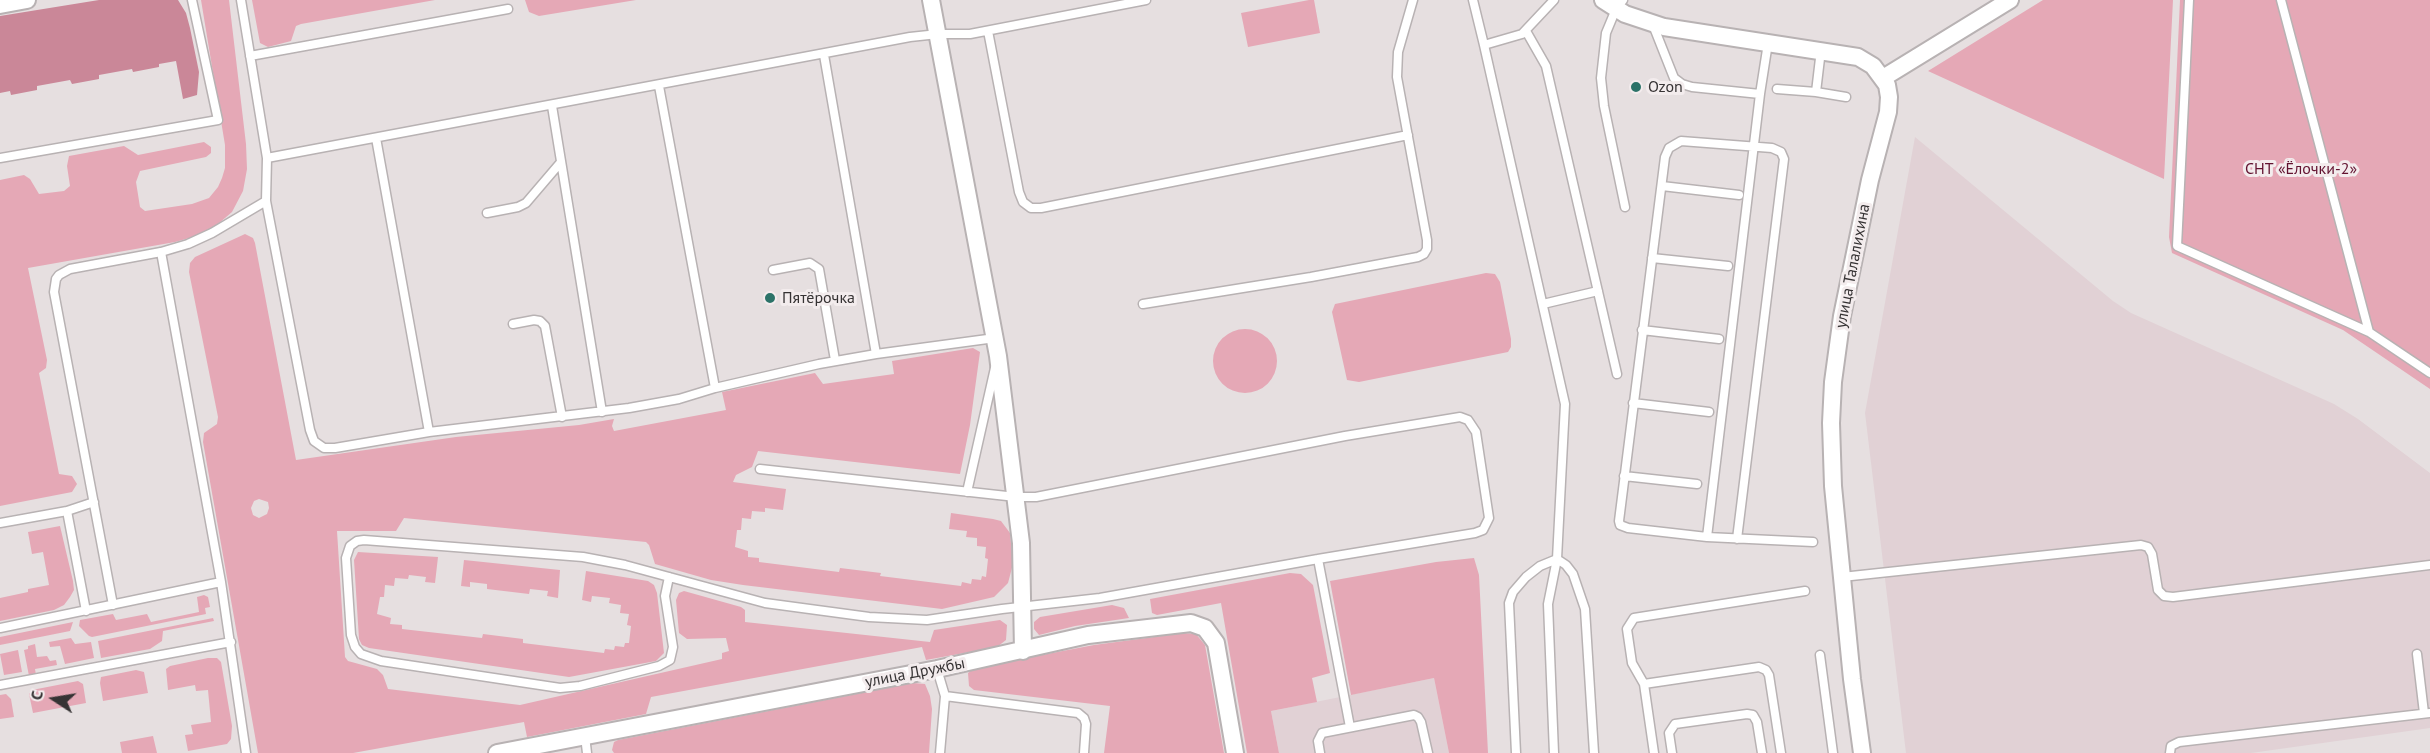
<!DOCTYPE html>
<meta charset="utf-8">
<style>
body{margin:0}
#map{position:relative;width:2430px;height:753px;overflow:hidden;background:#e6dfe0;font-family:"PT Sans",sans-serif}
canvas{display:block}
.north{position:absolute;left:24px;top:669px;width:60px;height:60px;-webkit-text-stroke:4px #f3eced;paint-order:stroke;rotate:282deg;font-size:16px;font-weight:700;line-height:24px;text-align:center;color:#363334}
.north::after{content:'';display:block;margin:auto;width:21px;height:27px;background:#363334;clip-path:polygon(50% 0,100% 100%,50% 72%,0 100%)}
</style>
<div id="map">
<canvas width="2430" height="753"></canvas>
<div class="north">С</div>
</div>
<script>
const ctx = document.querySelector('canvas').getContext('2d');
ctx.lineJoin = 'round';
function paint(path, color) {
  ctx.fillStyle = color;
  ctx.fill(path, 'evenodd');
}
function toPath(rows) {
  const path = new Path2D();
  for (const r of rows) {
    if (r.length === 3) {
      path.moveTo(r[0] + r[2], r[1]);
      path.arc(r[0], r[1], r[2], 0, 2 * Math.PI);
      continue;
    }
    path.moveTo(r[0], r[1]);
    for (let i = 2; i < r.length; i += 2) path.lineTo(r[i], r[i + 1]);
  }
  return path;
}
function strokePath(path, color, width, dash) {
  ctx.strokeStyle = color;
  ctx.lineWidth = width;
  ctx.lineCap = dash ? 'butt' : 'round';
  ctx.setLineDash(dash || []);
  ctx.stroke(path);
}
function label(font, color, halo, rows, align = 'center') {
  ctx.font = font + ' "PT Sans",sans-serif';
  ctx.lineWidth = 6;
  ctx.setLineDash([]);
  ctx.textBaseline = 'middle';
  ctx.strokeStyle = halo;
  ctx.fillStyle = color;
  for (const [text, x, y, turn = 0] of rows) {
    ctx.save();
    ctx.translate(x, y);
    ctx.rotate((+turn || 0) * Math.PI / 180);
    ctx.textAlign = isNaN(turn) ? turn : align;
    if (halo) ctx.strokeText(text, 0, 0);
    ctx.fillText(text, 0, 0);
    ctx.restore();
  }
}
const built = toPath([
 [1915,137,2113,301,2131,313,2334,404,2358,419,2430,473,2430,728,2251,753,1906,753,1865,413],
 [1434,678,1449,753,1279,753,1271,711]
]);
const green = toPath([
 [201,0,229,0,246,144,247,169,243,191,232,212,218,224,200,235,175,242,28,268,47,360,46,368,39,373,59,474,72,476,77,484,72,492,0,506,0,180,24,175,30,179,39,194,64,191,70,186,67,166,69,156,124,146,138,155,204,142,211,147,211,153,206,157,140,171,136,182,140,207,145,211,192,204,209,198,218,187,222,178,225,168,225,145],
 [252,0,435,0,301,24,296,26,291,41,268,47,260,43],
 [525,0,636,0,539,16,529,12],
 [1309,0,1314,0,1320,33,1248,47,1241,13],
 [2043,0,2173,0,2164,179,1928,71],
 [2180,0,2430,0,2430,389,2343,330,2172,253,2169,237],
 [245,234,253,238,255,243,296,460,456,437,579,425,614,419,612,426,614,431,726,410,722,392,815,373,823,384,894,374,892,361,973,348,980,352,970,425,960,474,758,451,752,467,736,475,733,482,786,489,783,510,765,508,765,512,752,511,751,519,742,518,741,530,737,530,735,547,748,551,748,557,759,558,759,562,839,572,840,568,881,573,880,576,961,586,962,582,971,584,972,579,981,580,982,576,986,577,988,559,985,558,986,547,977,546,977,538,966,537,967,531,949,529,951,513,993,519,1001,521,1010,533,1013,564,1008,583,994,597,942,609,743,585,711,580,655,564,649,545,646,542,404,518,396,531,337,531,345,657,348,661,377,669,383,675,388,689,520,705,722,659,722,653,729,651,726,638,687,639,679,633,676,600,679,593,684,591,741,607,745,610,745,622,930,642,934,630,1000,620,1007,625,1006,640,997,647,926,660,922,647,651,697,646,714,527,737,524,722,353,753,258,753,203,442,204,433,217,424,218,417,189,272,190,263,195,257],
 [259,499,268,502,269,508,267,514,259,518,253,515,251,508,254,501],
 [1486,273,1495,274,1500,282,1511,339,1511,347,1508,352,1359,382,1347,380,1332,312,1335,304],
 [1245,361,32],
 [60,526,73,581,74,590,70,597,64,605,54,610,0,621,0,598,28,592,28,589,49,585,43,552,32,554,28,532],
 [358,552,438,557,435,583,425,582,426,577,409,575,408,579,395,578,394,586,385,585,384,597,380,597,377,614,391,618,390,624,402,625,402,629,482,638,483,634,523,639,523,643,604,653,605,649,614,650,615,646,624,647,625,643,629,643,631,626,627,625,629,614,620,613,621,605,609,603,610,598,592,596,591,602,582,600,586,571,648,581,654,585,657,593,664,653,656,661,569,677,369,648,362,645,359,639,354,560],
 [1474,558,1479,575,1488,753,1449,753,1434,678,1351,695,1330,581,1436,562],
 [464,560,560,570,558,598,547,596,548,591,530,589,529,594,487,589,487,584,470,582,470,587,461,586],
 [1290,573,1301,574,1313,585,1330,673,1312,678,1317,702,1271,711,1279,753,1247,753,1221,603,1157,615,1152,613,1150,599],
 [204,595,208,597,210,607,205,608,206,614,92,637,89,636,79,626,80,620,113,614,116,620,147,614,151,622,199,612,197,597],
 [1112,605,1124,608,1129,618,1075,626,1039,635,1034,629,1034,622,1040,617],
 [213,618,214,621,163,631,162,641,150,649,101,658,98,641],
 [73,622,70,631,0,645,0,637],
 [1184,633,1196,634,1205,645,1224,753,1104,753,1110,706,974,690,969,686,968,673,974,668,1094,645],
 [71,638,75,644,91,642,94,658,65,664,60,646,50,647,49,642],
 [35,644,37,657,47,656,50,661,56,660,57,665,35,669,36,675,29,676,24,650,28,649,28,646],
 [18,650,22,672,4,675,0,654],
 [208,658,217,658,221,662,232,726,231,739,227,744,188,751,185,735,193,734,191,725,211,722,208,690,196,691,195,685,168,690,166,669,170,666],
 [136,670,144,672,148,693,103,701,100,683,101,677],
 [78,681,83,684,86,703,33,713,29,694,32,690],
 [913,683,925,684,930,696,932,709,929,753,614,753,612,750,614,742,618,740],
 [6,694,11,699,14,717,0,719,0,695],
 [153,736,157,753,122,753,120,742]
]);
const forest = toPath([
 [99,0,178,0,186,13,190,28,199,72,197,95,183,99,176,61,159,64,159,67,133,72,132,69,99,75,99,79,72,84,70,80,37,86,37,90,11,95,10,91,0,93,0,16]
]);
const service = toPath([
 [241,0,267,158,266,201,310,430,314,441,324,448,335,448,429,432,629,408,679,399,715,388,659,86],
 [1473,0,1484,45],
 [1623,0,1616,9,1606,33,1601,78,1604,106,1625,207],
 [2189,0,2177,246,2369,332,2430,373],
 [2281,0,2369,332],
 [1653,25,1674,78,1682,84,1692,87,1760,94,1768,43],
 [988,31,1019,192,1023,202,1031,208,1041,208,1408,135],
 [1526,31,1546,66,1617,374],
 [824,55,876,354,995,338],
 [250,56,508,9],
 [1777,89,1816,92,1821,50],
 [1816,92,1846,97],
 [552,106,602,412],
 [376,138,429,432],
 [0,158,218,120,192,0],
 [267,158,910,37,938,34,970,34,1146,0],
 [1662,186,1739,195],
 [487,213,518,207,526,203,561,162],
 [161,252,221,582,246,753],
 [1652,258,1728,266],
 [773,270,810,263,819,269,835,360],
 [1143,304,1311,277,1418,257,1424,254,1427,249,1427,240,1397,77,1398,52,1413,0],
 [1543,304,1598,291],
 [513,324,534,320,540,321,545,326,562,417],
 [1642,330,1719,339],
 [715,388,819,364,876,354],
 [1633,403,1709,412],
 [1624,476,1697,484],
 [967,492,995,368],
 [67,511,86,611],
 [0,523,67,511,94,502],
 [1707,537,1760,94],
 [1737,539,1784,159,1781,152,1772,148,1681,141,1669,148,1665,157,1619,521,1620,525,1628,528,1707,537,1813,542],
 [1318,559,1350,727],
 [1557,559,1566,565,1573,574,1585,609,1594,753],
 [669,577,665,596,673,647,670,660,659,666,580,686,560,688,381,661,361,654,355,647,351,635,346,558,350,546,357,541,364,540,583,557,625,565,765,603,869,617,927,620,1002,609,1100,598,1318,559,1475,533,1483,530,1489,518,1476,432,1468,420,1460,417,1345,436,1036,497,1016,497,760,469],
 [1842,577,2141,545,2148,547,2152,554,2158,590,2164,596,2173,597,2430,565],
 [113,605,54,292,56,279,59,275,70,269,161,252,188,244,212,233,266,201],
 [0,628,221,582],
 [2417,654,2424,713],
 [1820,655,1833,753],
 [937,669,945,696,940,753],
 [1644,684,1632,663,1627,629,1634,618,1805,591],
 [0,685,231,642],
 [945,696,1078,713,1084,718,1086,724,1084,753],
 [585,736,587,753],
 [1320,753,1318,741,1322,733,1414,715,1418,717,1421,722,1428,753],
 [1516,753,1509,603,1513,592,1526,577,1540,566,1557,559],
 [1554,753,1548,604,1557,559,1565,404,1484,45,1522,34,1554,0],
 [1654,753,1644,684,1759,667,1766,670,1769,675,1781,753],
 [1672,753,1669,733,1675,724,1747,714,1753,715,1757,722,1762,753],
 [2170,753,2171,746,2179,742,2430,713]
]);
const minor = toPath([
 [931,0,998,356,1021,543,1023,651],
 [1603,0,1625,14,1664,27,1858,57,1873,66,1887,85,1889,97,1888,112,1870,180,1842,316,1833,382,1831,423,1833,486,1852,679,1862,753],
 [0,5,27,0],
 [1883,78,2010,0],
 [497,753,937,669,1088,635,1191,623,1205,628,1216,643,1235,753]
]);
const markers = [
 [1636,87,6,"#2b7268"],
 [770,298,6,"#2b7268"]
];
const poiNames = [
 ["Ozon",1648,87],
 ["Пятёрочка",782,298]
];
const parkNames = [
 ["СНТ «Ёлочки-2»",2301,169]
];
const streetNames = [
 ["улица Талалихина",1853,266,-79],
 ["улица Дружбы",915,673,-11]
];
paint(built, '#e1d1d5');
paint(green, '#e5a8b6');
paint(forest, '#ca8798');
strokePath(service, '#b8b2b3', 11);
strokePath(minor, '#b8b2b3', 20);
strokePath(service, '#fff', 8);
strokePath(minor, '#fff', 16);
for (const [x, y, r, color] of markers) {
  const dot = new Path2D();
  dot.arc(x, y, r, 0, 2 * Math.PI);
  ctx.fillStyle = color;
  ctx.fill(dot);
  strokePath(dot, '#f3eced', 2);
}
label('16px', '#363334', '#f3eced', poiNames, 'left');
label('16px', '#621230', '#f3eced', parkNames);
label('16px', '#363334', '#f3eced', streetNames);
</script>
